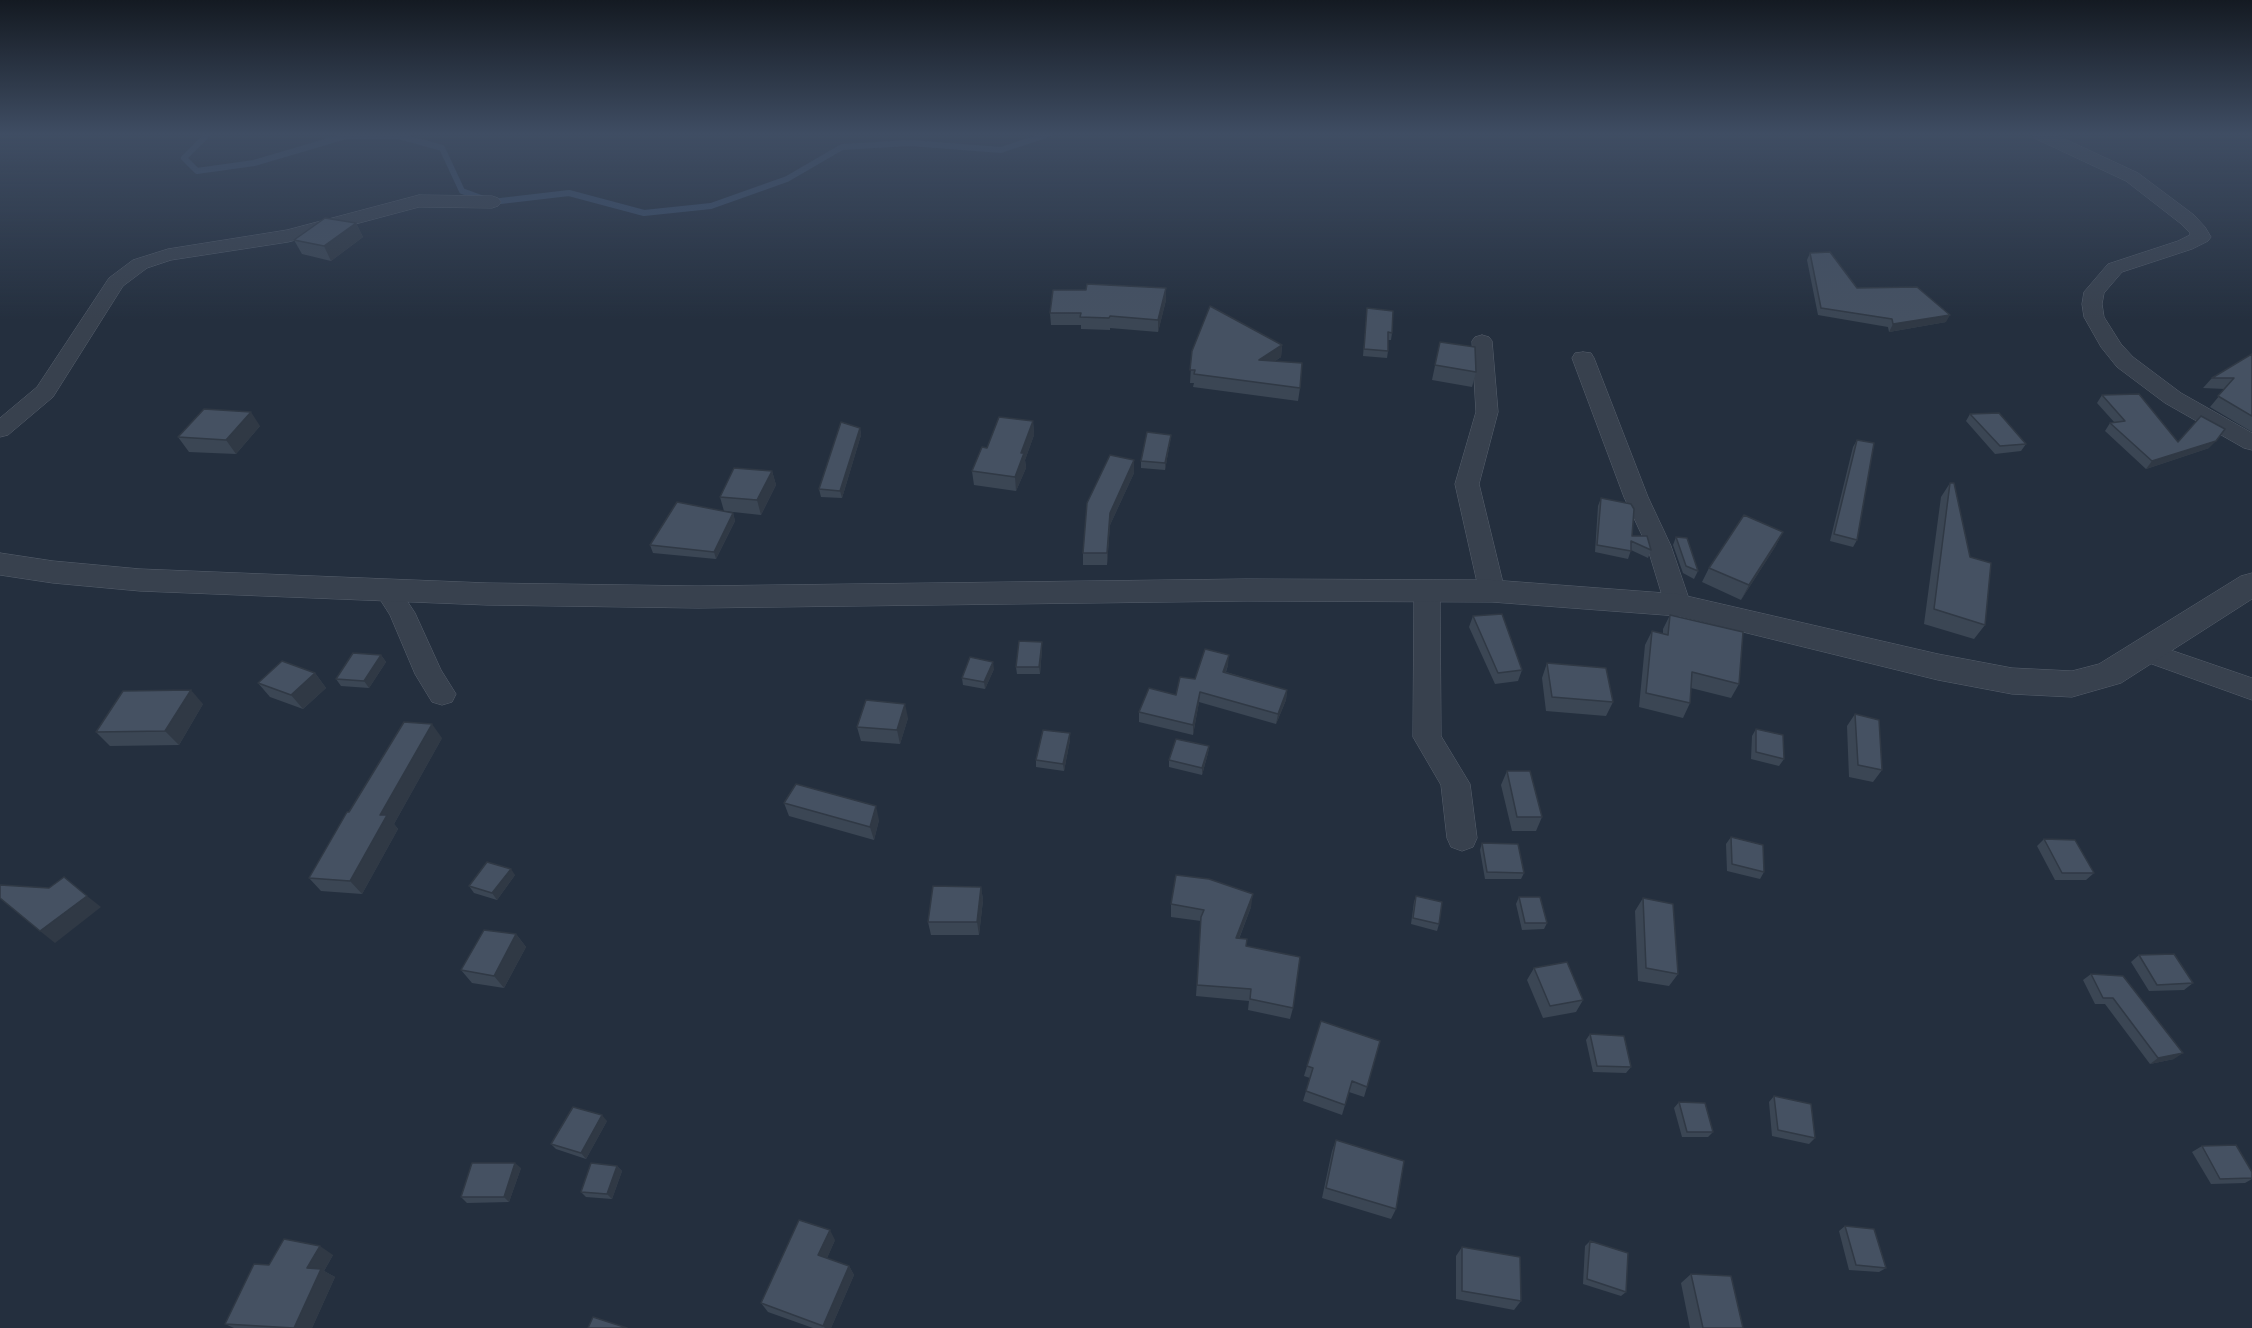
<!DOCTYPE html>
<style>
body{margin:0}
canvas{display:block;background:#242f3e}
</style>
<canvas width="2252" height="1328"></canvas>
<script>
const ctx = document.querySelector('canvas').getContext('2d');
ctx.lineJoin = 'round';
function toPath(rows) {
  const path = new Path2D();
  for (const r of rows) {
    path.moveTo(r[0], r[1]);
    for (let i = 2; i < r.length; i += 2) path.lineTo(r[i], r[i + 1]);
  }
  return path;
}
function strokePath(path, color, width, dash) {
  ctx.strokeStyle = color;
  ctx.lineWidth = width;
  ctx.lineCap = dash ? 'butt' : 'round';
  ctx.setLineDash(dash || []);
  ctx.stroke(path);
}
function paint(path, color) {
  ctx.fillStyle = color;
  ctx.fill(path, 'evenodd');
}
const stream = toPath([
 [208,134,184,158,197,171,254,163,346,136,399,136,442,148,462,191,492,202,569,193,644,213,711,206,787,179,842,147,910,143,1001,150,1049,134]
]);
const minor = toPath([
 [2032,134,2054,134,2138,173,2194,215,2205,227,2211,237,2208,241,2192,249,2122,272,2104,293,2102,304,2104,317,2121,344,2133,357,2181,393,2252,433,2252,450,2244,448,2165,403,2117,367,2101,347,2084,317,2082,304,2084,292,2108,264,2178,241,2190,235,2190,233,2180,223,2126,181,2034,138,2032,134],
 [419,195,492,196,498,198,501,202,498,206,492,208,419,207,288,242,171,260,147,268,123,286,53,397,8,435,0,437,0,418,37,387,109,278,133,260,168,249,287,230,419,195],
 [1482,335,1489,337,1492,341,1498,412,1479,484,1505,591,1501,597,1492,600,1483,597,1479,591,1455,484,1476,412,1472,341,1475,337,1482,335],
 [1583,352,1591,353,1594,358,1648,497,1671,546,1691,605,1687,612,1678,614,1669,612,1665,605,1647,546,1624,497,1572,358,1575,353,1583,352],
 [387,581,396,584,415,613,441,670,456,694,452,702,442,705,432,702,415,674,390,615,374,590,378,584,387,581],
 [1427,583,1436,585,1440,592,1441,736,1470,784,1477,838,1473,847,1462,851,1451,847,1447,838,1441,785,1413,737,1414,592,1418,585,1427,583],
 [2147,642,2252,678,2252,700,2138,659,2134,652,2138,645,2147,642]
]);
const tertiary = toPath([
 [0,553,53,561,140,569,487,583,698,586,1246,579,1492,580,1678,594,1938,654,2012,668,2072,671,2099,664,2241,576,2252,573,2252,599,2121,683,2072,697,2012,694,1938,680,1678,616,1492,602,1246,601,698,608,487,605,140,591,53,583,0,575,0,553]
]);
const wall = toPath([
 [356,223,363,237,331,261,302,254,294,240],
 [1810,253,1857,288,1946,322,1889,332,1888,327,1818,315,1807,260],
 [1166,288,1166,300,1158,332,1110,328,1110,330,1081,329,1081,325,1051,325,1050,313,1086,290],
 [1367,308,1392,333,1391,340,1388,340,1388,351,1387,358,1363,356],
 [1440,342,1476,372,1472,387,1432,380],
 [1282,345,1281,357,1275,361,1300,388,1298,401,1193,387,1194,383,1190,383,1192,351],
 [2252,354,2252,432,2210,407,2225,389,2203,388,2212,378],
 [2102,395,2178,442,2209,448,2146,469,2105,431,2110,423,2115,423,2097,403],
 [1970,414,2026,444,2021,451,1995,454,1966,421],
 [1033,421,1034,435,1025,460,1026,468,1016,491,974,485,972,471,987,448],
 [260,426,236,454,189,452,178,437],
 [860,428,861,435,842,498,821,497,819,489],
 [1171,435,1170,442,1165,470,1141,468,1141,461],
 [1857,440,1857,540,1853,547,1830,541,1853,447],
 [1134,460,1134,473,1110,525,1107,565,1083,565,1083,553],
 [772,471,776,485,761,515,724,511,720,497],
 [1950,483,1970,557,1985,625,1974,639,1924,624,1941,497],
 [1601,498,1632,536,1651,550,1648,558,1631,550,1628,559,1595,552,1598,506],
 [733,513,735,521,716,559,653,553,650,545],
 [1783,532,1775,547,1741,600,1702,582,1709,568],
 [1676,537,1698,571,1694,579,1683,573,1673,545],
 [1670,615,1739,684,1731,698,1691,688,1690,703,1683,718,1639,707,1645,645,1652,631,1663,634,1663,629],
 [1473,616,1522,670,1518,681,1495,684,1469,627],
 [1042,642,1042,649,1040,674,1017,674,1016,667],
 [381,655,386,662,369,688,341,686,336,679],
 [1547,663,1613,702,1606,716,1546,711,1542,678],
 [1228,665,1226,672,1287,690,1286,700,1276,724,1199,702,1193,735,1139,722,1139,712,1176,695,1195,679],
 [994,669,985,689,963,685,962,678],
 [315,673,326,688,303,709,270,697,258,683],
 [203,704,179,745,110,746,96,732],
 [1855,714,1882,770,1873,782,1849,777,1847,726],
 [908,718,900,744,861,741,857,727],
 [1756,729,1784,759,1779,766,1751,759,1752,736],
 [442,738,394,824,398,829,362,894,321,891,309,878,349,812],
 [1070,740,1064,771,1036,767,1036,760],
 [1209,746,1208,753,1202,775,1169,767,1169,760],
 [1507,771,1542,817,1536,831,1512,831,1501,785],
 [784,803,879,820,874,840,789,816],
 [1731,837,1764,872,1760,879,1727,871,1726,844],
 [2044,839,2094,873,2086,880,2055,880,2037,846],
 [1482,843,1524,873,1521,879,1485,879,1480,850],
 [515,875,497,900,474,893,469,886],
 [981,887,983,900,979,935,931,935,928,922],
 [1416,896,1439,924,1437,931,1411,924,1414,902],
 [1519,897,1547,923,1544,929,1522,930,1516,904],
 [1643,898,1678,974,1669,986,1638,981,1635,911],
 [1171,904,1251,907,1239,939,1246,946,1293,1008,1290,1019,1248,1010,1249,1001,1196,996,1201,921,1171,917],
 [516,934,526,947,504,988,472,983,461,970],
 [2139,955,2193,983,2184,990,2149,991,2131,962],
 [1534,968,1583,1000,1576,1012,1543,1018,1527,980],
 [2091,974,2174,1059,2150,1064,2105,1004,2095,1004,2083,980],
 [1321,1021,1367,1087,1364,1097,1349,1092,1342,1115,1303,1101,1310,1078,1304,1076],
 [1590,1034,1631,1067,1626,1073,1593,1072,1586,1040],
 [1774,1096,1815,1138,1809,1144,1772,1136,1769,1102],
 [1679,1102,1713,1132,1708,1137,1682,1137,1674,1108],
 [607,1121,586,1159,556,1149,551,1144],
 [1336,1140,1396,1209,1391,1219,1322,1198,1332,1151],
 [2202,1146,2252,1172,2252,1179,2245,1183,2211,1184,2192,1152],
 [617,1166,622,1171,612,1199,586,1197,581,1192],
 [521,1168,509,1202,467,1203,461,1197],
 [1845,1226,1886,1268,1879,1272,1849,1270,1839,1231],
 [835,1240,827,1258,849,1266,854,1275,831,1328,813,1328,768,1312,761,1303],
 [1590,1241,1626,1292,1621,1296,1583,1284,1585,1246],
 [1462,1247,1521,1301,1514,1310,1456,1299,1456,1256],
 [333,1255,324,1271,335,1277,312,1328,234,1328,225,1324,269,1265],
 [1691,1274,1743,1328,1690,1328,1681,1283]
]);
const shadedWall = toPath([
 [356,223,363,237,331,261,324,246],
 [1166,288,1166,300,1158,332,1158,320],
 [1950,315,1946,322,1889,332,1893,324],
 [1282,345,1281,357,1258,372,1259,360],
 [251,412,260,426,236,454,226,440],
 [1033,421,1034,435,1025,460,1026,468,1016,491,1015,477,1021,453],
 [860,428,861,435,842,498,840,491],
 [1171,435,1170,442,1165,470,1165,463],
 [2216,441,2209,448,2146,469,2152,461],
 [1134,460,1134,473,1110,525,1107,565,1107,553,1110,513],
 [772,471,776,485,761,515,757,500],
 [733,513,735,521,716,559,714,552],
 [1783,532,1775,547,1741,600,1749,585],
 [1042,642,1042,649,1040,674,1039,667],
 [381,655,386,662,369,688,364,681],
 [1229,655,1228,665,1222,682,1223,672],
 [993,662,994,669,985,689,984,682],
 [315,673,326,688,303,709,291,695],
 [191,690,203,704,179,745,165,731],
 [1287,690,1286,700,1276,724,1278,714],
 [1200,692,1199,702,1193,735,1193,725],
 [905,704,908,718,900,744,897,730],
 [432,724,442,738,394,824,398,829,362,894,350,881,380,815],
 [1070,733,1070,740,1064,771,1063,764],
 [1209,746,1208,753,1202,775,1202,768],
 [876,806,879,820,874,840,870,827],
 [511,869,515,875,497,900,492,893],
 [981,887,983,900,979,935,977,922],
 [1253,894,1251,907,1234,951,1236,938],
 [87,896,101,907,55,943,40,931],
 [516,934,526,947,504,988,494,976],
 [2183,1053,2174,1059,2150,1064,2158,1058],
 [602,1115,607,1121,586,1159,581,1153],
 [515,1163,521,1168,509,1202,504,1197],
 [617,1166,622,1171,612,1199,607,1194],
 [830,1230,835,1240,824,1265,818,1255],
 [320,1246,333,1255,324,1271,335,1277,312,1328,294,1328,307,1268],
 [849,1266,854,1275,831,1328,825,1328,823,1326]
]);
const building = toPath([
 [325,218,356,223,324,246,294,240,325,218],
 [1830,252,1857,288,1917,287,1950,315,1893,324,1892,319,1821,308,1810,253,1830,252],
 [1087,284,1166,288,1158,320,1110,316,1109,318,1080,317,1081,313,1050,313,1053,290,1086,290,1087,284],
 [1210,306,1282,345,1259,360,1302,363,1300,388,1194,374,1195,370,1190,370,1192,351,1210,306],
 [1367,308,1393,311,1392,333,1388,332,1388,351,1364,349,1367,308],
 [1440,342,1475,347,1476,372,1435,365,1440,342],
 [2252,354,2252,416,2218,396,2234,378,2212,378,2252,354],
 [2139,394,2178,442,2201,416,2225,429,2216,441,2152,461,2110,423,2125,421,2102,395,2139,394],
 [204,409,251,412,226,440,178,437,204,409],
 [1999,413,2026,444,2000,446,1970,414,1999,413],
 [999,417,1033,421,1021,453,1024,453,1015,477,972,471,982,447,987,448,999,417],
 [841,422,860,428,840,491,819,489,841,422],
 [1147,432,1171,435,1165,463,1141,461,1147,432],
 [1857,440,1874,443,1857,540,1834,534,1857,440],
 [1110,455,1134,460,1110,513,1107,553,1083,553,1087,503,1110,455],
 [734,468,772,471,757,500,720,497,734,468],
 [1950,483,1954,483,1970,557,1991,563,1985,625,1934,609,1950,483],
 [1601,498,1631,504,1634,509,1632,536,1647,536,1651,550,1631,541,1631,551,1597,545,1601,498],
 [677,502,733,513,714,552,650,545,677,502],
 [1744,515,1783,532,1749,585,1709,568,1744,515],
 [1676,537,1687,538,1698,571,1686,566,1676,537],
 [1502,614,1522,670,1498,673,1473,616,1502,614],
 [1670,615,1743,632,1739,684,1692,672,1690,703,1646,693,1652,631,1668,635,1670,615],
 [1019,641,1042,642,1039,667,1016,667,1019,641],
 [1205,649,1229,655,1223,672,1287,690,1278,714,1200,692,1193,725,1139,712,1149,688,1176,695,1180,677,1195,679,1205,649],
 [353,653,381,655,364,681,336,679,353,653],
 [970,657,993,662,984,682,962,678,970,657],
 [282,661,315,673,291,695,258,683,282,661],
 [1547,663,1606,668,1613,702,1552,697,1547,663],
 [191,690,165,731,96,732,123,691,191,690],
 [866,700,905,704,897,730,857,727,866,700],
 [1855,714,1879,720,1882,770,1858,765,1855,714],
 [404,722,432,724,380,815,387,815,350,881,309,878,347,812,349,812,404,722],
 [1756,729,1783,735,1784,759,1756,752,1756,729],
 [1043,730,1070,733,1063,764,1036,760,1043,730],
 [1176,739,1209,746,1202,768,1169,760,1176,739],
 [1507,771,1530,771,1542,817,1517,817,1507,771],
 [796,784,876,806,870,827,784,803,796,784],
 [1731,837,1763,845,1764,872,1732,864,1731,837],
 [2044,839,2075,840,2094,873,2062,873,2044,839],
 [1482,843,1518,844,1524,873,1487,872,1482,843],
 [487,862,511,869,492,893,469,886,487,862],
 [1176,875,1209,879,1253,894,1236,938,1247,939,1246,946,1300,957,1293,1008,1250,999,1251,989,1197,985,1201,917,1204,910,1171,904,1176,875],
 [64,877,87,896,40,931,0,898,0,885,49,888,64,877],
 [933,886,981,887,977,922,928,922,933,886],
 [1416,896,1442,902,1439,924,1413,918,1416,896],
 [1519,897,1540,897,1547,923,1525,923,1519,897],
 [1643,898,1673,904,1678,974,1646,968,1643,898],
 [484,930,516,934,494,976,461,970,484,930],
 [2174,954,2193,983,2157,985,2139,955,2174,954],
 [1567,962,1583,1000,1550,1006,1534,968,1567,962],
 [2091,974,2123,976,2183,1053,2158,1058,2113,998,2103,998,2091,974],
 [1321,1021,1380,1041,1367,1087,1352,1081,1345,1105,1306,1091,1313,1068,1307,1066,1321,1021],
 [1590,1034,1624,1036,1631,1067,1597,1066,1590,1034],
 [1774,1096,1811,1104,1815,1138,1778,1130,1774,1096],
 [1679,1102,1705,1103,1713,1132,1687,1132,1679,1102],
 [573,1107,602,1115,581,1153,551,1144,573,1107],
 [1336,1140,1404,1161,1396,1209,1326,1188,1336,1140],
 [2236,1145,2252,1172,2252,1178,2220,1179,2202,1146,2236,1145],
 [472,1163,515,1163,504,1197,461,1197,472,1163],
 [591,1163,617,1166,607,1194,581,1192,591,1163],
 [799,1220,830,1230,818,1255,849,1266,823,1326,761,1303,799,1220],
 [1845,1226,1874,1229,1886,1268,1856,1265,1845,1226],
 [284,1239,320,1246,307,1268,321,1269,294,1328,225,1324,254,1264,269,1265,284,1239],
 [1590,1241,1628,1253,1626,1292,1587,1279,1590,1241],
 [1462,1247,1520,1257,1521,1301,1462,1291,1462,1247],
 [1691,1274,1731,1276,1743,1328,1703,1328,1691,1274],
 [593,1317,627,1328,588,1328,593,1317]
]);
strokePath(stream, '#394c67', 6);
strokePath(minor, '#565f6c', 1);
strokePath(tertiary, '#565f6c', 1);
paint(minor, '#38414e');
paint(tertiary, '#38414e');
paint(wall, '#3b4654');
paint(shadedWall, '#303945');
paint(building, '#455162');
strokePath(building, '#303945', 1.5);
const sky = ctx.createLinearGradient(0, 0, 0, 320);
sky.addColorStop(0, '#141a22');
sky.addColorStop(0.42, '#3f4d63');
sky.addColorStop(1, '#3f4d6300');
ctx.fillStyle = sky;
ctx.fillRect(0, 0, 2252, 320);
</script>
